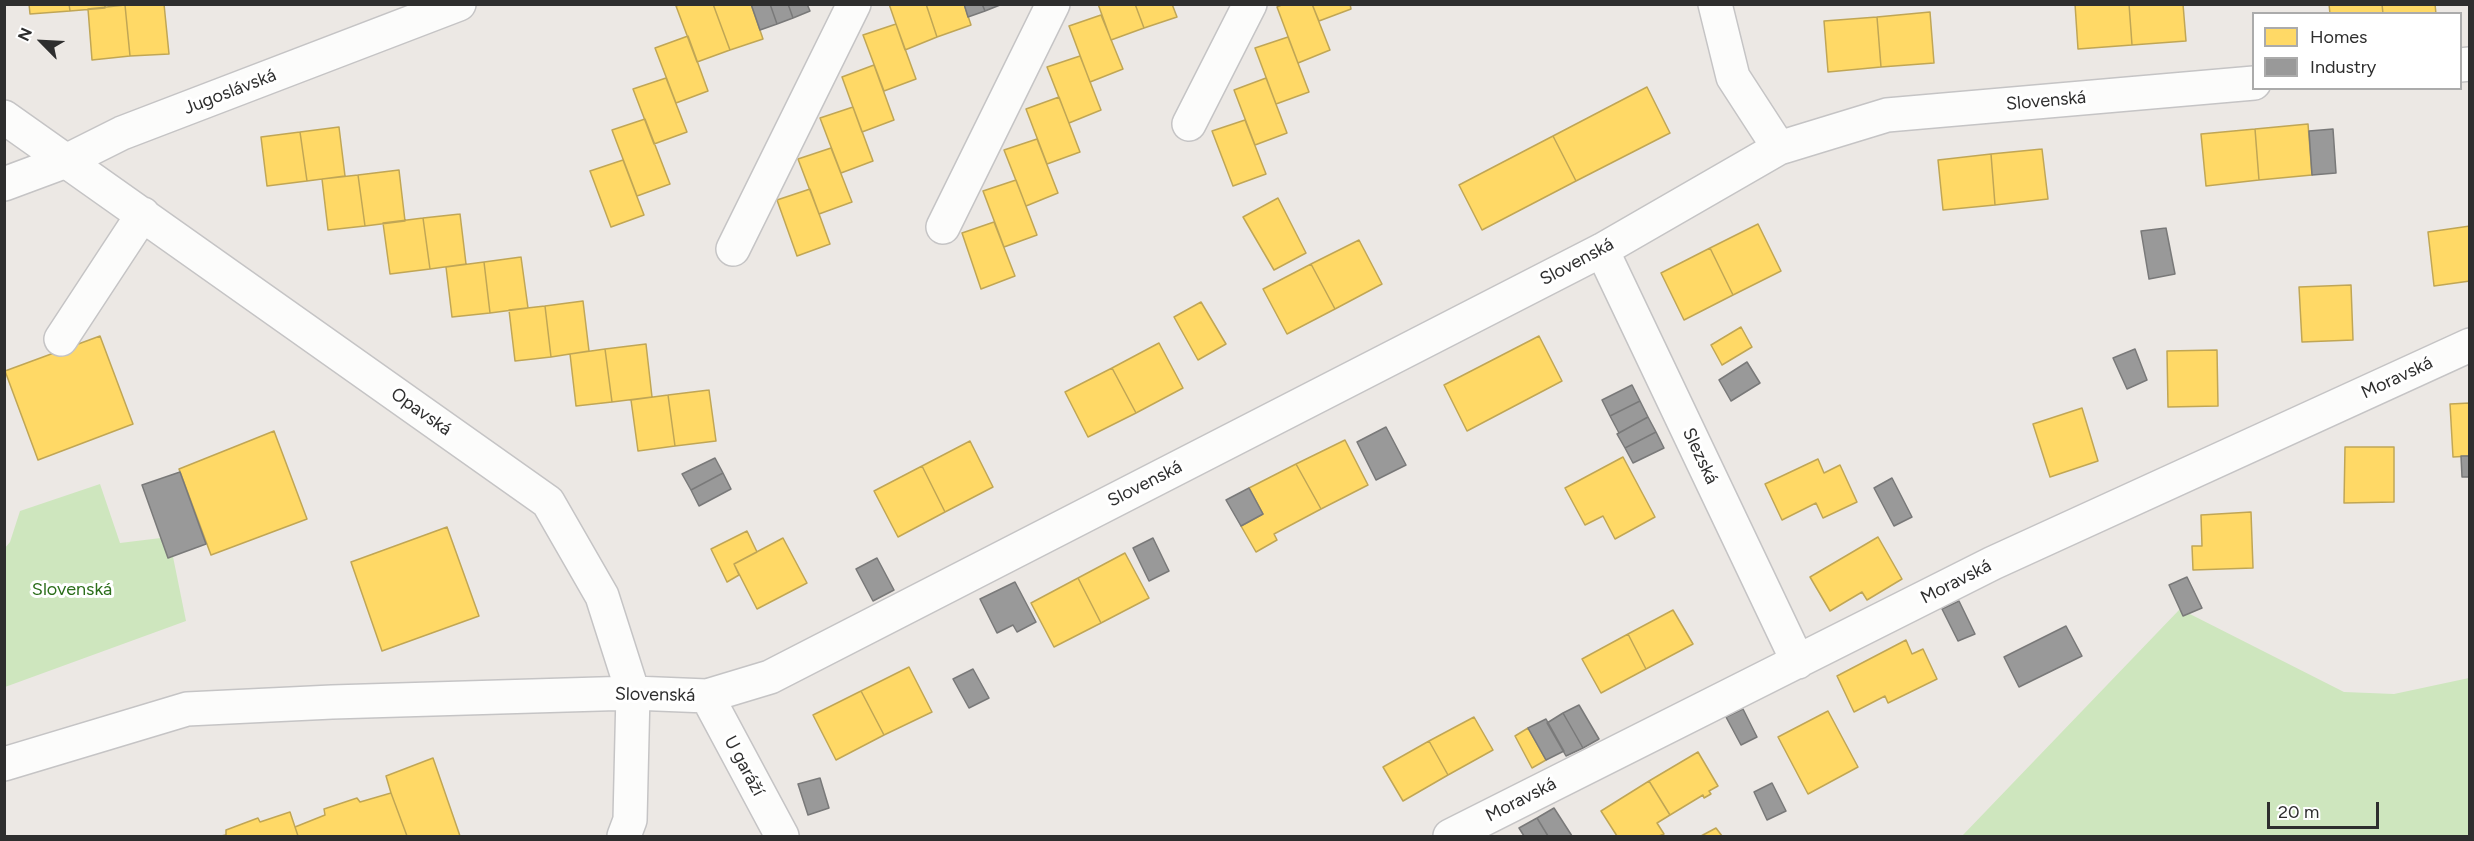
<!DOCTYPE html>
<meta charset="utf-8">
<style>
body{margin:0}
#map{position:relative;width:2474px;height:841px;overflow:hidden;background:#ece8e4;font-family:Figtree,sans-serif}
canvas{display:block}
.frame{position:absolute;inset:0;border:6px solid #2e2e2e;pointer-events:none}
.legend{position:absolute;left:2252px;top:12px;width:210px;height:78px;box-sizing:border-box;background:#fff;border:2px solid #ababab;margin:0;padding:8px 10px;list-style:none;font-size:18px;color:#2e2e2e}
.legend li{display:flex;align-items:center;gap:12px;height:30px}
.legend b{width:30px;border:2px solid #ababab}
.north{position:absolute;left:12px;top:12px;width:60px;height:60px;-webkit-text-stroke:4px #fff;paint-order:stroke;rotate:294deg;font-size:16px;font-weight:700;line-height:24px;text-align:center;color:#2e2e2e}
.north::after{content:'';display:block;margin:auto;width:21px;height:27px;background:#2e2e2e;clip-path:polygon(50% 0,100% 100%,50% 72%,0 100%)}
.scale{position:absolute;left:2267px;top:802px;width:112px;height:27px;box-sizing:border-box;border:3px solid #2e2e2e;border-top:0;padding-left:8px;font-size:18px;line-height:21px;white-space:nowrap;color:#2e2e2e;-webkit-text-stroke:4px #fff;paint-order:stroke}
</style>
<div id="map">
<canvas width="2474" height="841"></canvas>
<div class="frame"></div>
<ul class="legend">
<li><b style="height:16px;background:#ffd966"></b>Homes</li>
<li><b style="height:16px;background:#999"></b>Industry</li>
</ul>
<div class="north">N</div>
<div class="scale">20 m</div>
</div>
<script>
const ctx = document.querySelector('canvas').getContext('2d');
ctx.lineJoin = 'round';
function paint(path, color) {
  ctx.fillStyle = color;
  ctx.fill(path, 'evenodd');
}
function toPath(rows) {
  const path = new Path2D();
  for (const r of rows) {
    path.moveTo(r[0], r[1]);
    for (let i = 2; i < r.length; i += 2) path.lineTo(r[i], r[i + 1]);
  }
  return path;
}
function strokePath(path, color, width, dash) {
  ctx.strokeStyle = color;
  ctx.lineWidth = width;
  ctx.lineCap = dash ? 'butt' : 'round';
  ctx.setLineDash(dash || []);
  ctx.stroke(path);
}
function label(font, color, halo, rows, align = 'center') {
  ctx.font = font + ' Figtree,sans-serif';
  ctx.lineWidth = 6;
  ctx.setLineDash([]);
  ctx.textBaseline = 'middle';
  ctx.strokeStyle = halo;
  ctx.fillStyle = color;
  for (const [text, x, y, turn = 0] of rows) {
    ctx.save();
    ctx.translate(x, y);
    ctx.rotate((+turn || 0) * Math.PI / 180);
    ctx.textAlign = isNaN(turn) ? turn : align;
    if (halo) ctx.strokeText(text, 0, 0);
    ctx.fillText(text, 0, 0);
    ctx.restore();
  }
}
const green = toPath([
 [100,484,120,543,169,537,186,621,5,687,5,548,10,542,20,511],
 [2180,609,2344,692,2394,694,2469,678,2469,836,1962,836]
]);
const homes = toPath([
 [29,4,69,4,70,11,30,14,29,4],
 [69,4,105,4,105,8,70,11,69,4],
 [164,4,169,54,130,56,125,5,164,4],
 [681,4,713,4,730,50,697,62,676,6,681,4],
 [713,4,751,4,763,39,730,50,713,4],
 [889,4,926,4,937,37,905,50,889,4],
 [926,4,964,4,971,25,937,37,926,4],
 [1098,4,1135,4,1144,28,1111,40,1098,4],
 [1135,4,1172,4,1177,17,1144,28,1135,4],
 [1284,4,1312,4,1330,50,1298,63,1277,7,1284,4],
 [1312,4,1350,4,1351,9,1319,21,1312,4],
 [2075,4,2129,4,2132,45,2078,49,2075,4],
 [2129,4,2183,4,2186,41,2132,45,2129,4],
 [2329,4,2382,4,2383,14,2330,14,2329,4],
 [2382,4,2435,4,2436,14,2383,14,2382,4],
 [125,5,130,56,92,60,88,9,125,5],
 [1930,12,1934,63,1881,67,1877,17,1930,12],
 [1101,15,1123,69,1090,82,1069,26,1101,15],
 [1877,17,1881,67,1828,72,1824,21,1877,17],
 [896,24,916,79,884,91,863,35,896,24],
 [688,36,708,91,676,103,655,48,688,36],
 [1288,37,1309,92,1276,104,1255,48,1288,37],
 [1080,56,1101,110,1069,123,1047,67,1080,56],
 [874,65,894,120,862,132,842,77,874,65],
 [666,78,687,132,654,144,633,89,666,78],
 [1266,78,1287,133,1255,145,1234,90,1266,78],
 [1647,87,1670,133,1576,181,1553,136,1647,87],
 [1059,97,1080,152,1047,164,1026,109,1059,97],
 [853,107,873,161,841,173,820,118,853,107],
 [645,119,670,184,637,196,612,130,645,119],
 [1245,120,1266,174,1233,186,1212,131,1245,120],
 [2308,124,2312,175,2259,180,2255,129,2308,124],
 [339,127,345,176,307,181,300,132,339,127],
 [2255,129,2259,180,2206,186,2201,134,2255,129],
 [300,132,307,181,267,186,261,137,300,132],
 [1553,136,1576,181,1482,230,1459,185,1553,136],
 [1037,139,1058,193,1026,206,1004,150,1037,139],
 [831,148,852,202,819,214,798,159,831,148],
 [2042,149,2048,199,1995,205,1991,154,2042,149],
 [1991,154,1995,205,1943,210,1938,160,1991,154],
 [623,160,644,215,611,227,590,171,623,160],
 [399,170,405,221,365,226,358,175,399,170],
 [358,175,365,226,328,230,322,179,358,175],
 [1016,180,1037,235,1004,247,983,191,1016,180],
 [810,189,830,244,797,256,777,200,810,189],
 [1278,198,1306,253,1274,270,1243,217,1278,198],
 [460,214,466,264,430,269,423,218,460,214],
 [423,218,430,269,390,274,383,223,423,218],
 [994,222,1015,276,981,289,962,233,994,222],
 [1758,224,1781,271,1733,295,1710,248,1758,224],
 [2470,226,2470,281,2434,286,2428,232,2470,226],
 [1359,240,1382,284,1335,309,1311,264,1359,240],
 [1710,248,1733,295,1684,320,1661,273,1710,248],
 [521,257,528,308,490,313,484,262,521,257],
 [484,262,490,313,452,317,446,267,484,262],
 [1311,264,1335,309,1287,334,1263,289,1311,264],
 [2351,285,2353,340,2302,342,2299,287,2351,285],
 [583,301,589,351,551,357,545,306,583,301],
 [1201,302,1226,344,1198,360,1174,317,1201,302],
 [545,306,551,357,515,361,509,310,545,306],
 [1741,327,1752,347,1722,365,1711,345,1741,327],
 [100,336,133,424,38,460,5,371,100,336],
 [1539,336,1562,381,1467,431,1444,385,1539,336],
 [1159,343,1183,388,1136,413,1112,368,1159,343],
 [646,344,652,397,612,402,605,349,646,344],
 [605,349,612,402,576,406,570,354,605,349],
 [2217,350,2218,406,2168,407,2167,351,2217,350],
 [1112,368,1136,413,1088,437,1065,392,1112,368],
 [709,390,716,441,675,446,668,395,709,390],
 [668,395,675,446,638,451,631,400,668,395],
 [2470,403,2470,456,2453,457,2450,404,2470,403],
 [2082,408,2098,461,2050,477,2033,424,2082,408],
 [274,431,307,519,211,555,179,469,274,431],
 [1345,440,1368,485,1321,509,1296,464,1345,440],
 [970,441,993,487,945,512,922,466,970,441],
 [2345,447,2394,447,2394,502,2344,503,2345,447],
 [1623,457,1655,517,1615,539,1603,516,1585,525,1565,488,1623,457],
 [1818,459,1824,473,1840,465,1857,502,1823,518,1816,503,1782,520,1765,484,1818,459],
 [1296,464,1321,509,1274,534,1277,540,1256,552,1241,526,1263,514,1249,488,1296,464],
 [922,466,945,512,898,537,874,491,922,466],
 [2251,512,2253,568,2193,570,2192,546,2202,546,2201,515,2251,512],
 [447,527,479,616,382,651,351,562,447,527],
 [747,531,757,552,734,564,739,575,727,582,711,549,747,531],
 [1878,537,1902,579,1867,600,1862,592,1830,611,1810,577,1878,537],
 [783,538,807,583,757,609,734,564,783,538],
 [1125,553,1149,598,1101,623,1078,578,1125,553],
 [1078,578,1101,623,1054,647,1031,603,1078,578],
 [1673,610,1693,644,1646,669,1628,634,1673,610],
 [1628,634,1646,669,1601,693,1582,659,1628,634],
 [1906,640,1912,654,1923,649,1937,679,1888,703,1885,696,1854,712,1837,676,1906,640],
 [909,667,932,712,884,735,861,691,909,667],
 [861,691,884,735,836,760,813,715,861,691],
 [1828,711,1858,767,1808,794,1778,737,1828,711],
 [1474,717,1493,750,1448,775,1429,741,1474,717],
 [1528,728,1546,760,1532,768,1515,736,1528,728],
 [1429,741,1448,775,1403,801,1383,767,1429,741],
 [1698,752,1718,786,1709,791,1711,794,1704,798,1703,795,1670,815,1649,781,1698,752],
 [433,758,460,836,407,836,391,793,386,776,433,758],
 [1649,781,1670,815,1657,823,1664,834,1659,836,1617,836,1601,811,1649,781],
 [391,793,407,836,298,836,295,827,325,815,324,809,357,798,360,802,391,793],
 [290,812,298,836,221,836,226,835,226,830,258,818,260,822,290,812],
 [1716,828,1722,836,1701,836,1716,828]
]);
const industry = toPath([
 [751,4,770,4,777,24,760,30,751,4],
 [770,4,788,4,793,18,777,24,770,4],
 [788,4,807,4,810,11,793,18,788,4],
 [964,4,982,4,985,11,968,17,964,4],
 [982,4,1000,4,1000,5,985,11,982,4],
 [2333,129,2336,173,2312,175,2309,131,2333,129],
 [2166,228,2175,274,2149,279,2141,231,2166,228],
 [2135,349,2147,380,2127,389,2113,358,2135,349],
 [1747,362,1760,383,1731,401,1719,380,1747,362],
 [1632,385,1640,401,1610,416,1602,400,1632,385],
 [1640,401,1648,417,1619,433,1610,416,1640,401],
 [1648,417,1656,432,1625,448,1617,434,1648,417],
 [1386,427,1406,465,1376,480,1357,442,1386,427],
 [1656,432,1664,448,1633,463,1625,448,1656,432],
 [2461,456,2470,456,2470,477,2462,477,2461,456],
 [715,458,723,473,691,490,682,474,715,458],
 [180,472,206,544,168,558,142,485,180,472],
 [723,473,731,489,699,506,691,490,723,473],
 [1892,478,1912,517,1894,526,1874,488,1892,478],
 [1249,488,1263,514,1241,526,1226,500,1249,488],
 [1153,538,1169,571,1149,581,1133,548,1153,538],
 [877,558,894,590,873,601,856,569,877,558],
 [2187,577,2202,608,2183,616,2169,585,2187,577],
 [1015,582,1036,622,1017,632,1013,625,997,633,980,599,1015,582],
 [1959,601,1975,634,1958,641,1942,609,1959,601],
 [2066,626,2082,656,2019,687,2004,657,2066,626],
 [973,669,989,698,969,708,953,679,973,669],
 [1579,705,1599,739,1583,748,1563,713,1579,705],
 [1743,709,1757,737,1741,745,1726,717,1743,709],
 [1563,713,1583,748,1566,756,1547,723,1563,713],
 [1546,719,1564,751,1546,760,1528,728,1546,719],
 [820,778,829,808,808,815,798,784,820,778],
 [1772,783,1786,811,1767,820,1754,792,1772,783],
 [1554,808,1572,836,1548,836,1537,818,1554,808],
 [1537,818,1548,836,1524,836,1519,828,1537,818]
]);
const minor = toPath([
 [1715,4,1733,77,1779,148],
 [2460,65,2470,64],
 [4,117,548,502,602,596,633,693,630,820,624,836],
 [1189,124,1250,4],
 [4,184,66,161,122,133,459,4],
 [943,227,1053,4],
 [733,249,854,4],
 [1602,250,1798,662],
 [61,339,143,214],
 [707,696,782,836],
 [4,764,187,709,332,702,633,693,707,696,770,677,1602,250,1779,148,1887,115,2254,83],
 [1450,836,1993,563,2470,345]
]);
const streetNames = [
 ["Jugoslávská",230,92,-21],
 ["Slovenská",2046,101,-5],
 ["Slovenská",1577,262,-28],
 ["Moravská",2397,378,-25],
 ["Opavská",421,412,35],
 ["Slezská",1700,456,65],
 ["Slovenská",1145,484,-27],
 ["Moravská",1956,582,-27],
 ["Slovenská",655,695,1],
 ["U garáží",744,766,62],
 ["Moravská",1521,800,-27]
];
const parkNames = [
 ["Slovenská",72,590]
];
paint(green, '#cee6be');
paint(homes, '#ffd966');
strokePath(homes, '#c0a655', 1.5);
paint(industry, '#999');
strokePath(industry, '#797979', 1.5);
strokePath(minor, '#c5c4c5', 36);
strokePath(minor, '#fcfcfb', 33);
label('18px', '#2e2e2e', '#fff', streetNames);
label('18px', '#2c6e1b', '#fff', parkNames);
</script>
